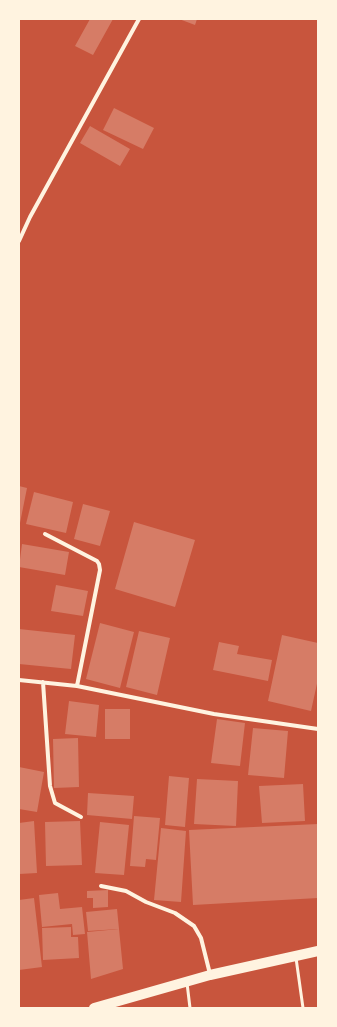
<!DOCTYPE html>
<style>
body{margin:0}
#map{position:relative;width:337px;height:1027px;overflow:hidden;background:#c8553d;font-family:"Asap Condensed",sans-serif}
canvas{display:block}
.frame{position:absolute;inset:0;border:20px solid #fff3e0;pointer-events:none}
</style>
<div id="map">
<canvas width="337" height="1027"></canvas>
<div class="frame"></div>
</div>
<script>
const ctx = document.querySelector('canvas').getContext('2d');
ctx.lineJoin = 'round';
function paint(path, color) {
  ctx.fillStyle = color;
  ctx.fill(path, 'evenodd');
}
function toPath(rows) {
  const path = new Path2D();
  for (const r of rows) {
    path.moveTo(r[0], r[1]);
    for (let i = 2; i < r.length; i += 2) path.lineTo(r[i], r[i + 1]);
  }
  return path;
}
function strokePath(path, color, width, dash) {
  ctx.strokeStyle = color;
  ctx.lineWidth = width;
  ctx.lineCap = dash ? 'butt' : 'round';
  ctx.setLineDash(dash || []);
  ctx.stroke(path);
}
const building = toPath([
 [90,19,113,19,93,55,75,46],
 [179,19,197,19,195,25],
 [114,108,154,128,143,149,103,130],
 [90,126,130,149,120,166,80,143],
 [19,486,27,488,20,523,19,523],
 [34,492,73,502,66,533,26,524],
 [83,504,110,511,100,546,74,539],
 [134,522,195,540,175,607,115,589],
 [22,544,69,552,65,575,19,567],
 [56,585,88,591,83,616,51,611],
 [100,623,134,632,120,688,86,679],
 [19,629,75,635,71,669,19,664],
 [139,631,170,638,157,695,126,687],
 [282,635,318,643,318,679,311,711,268,701],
 [219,642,239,646,237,654,272,660,268,681,213,670],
 [69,701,99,705,96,737,65,734],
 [105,709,130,709,130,739,105,739],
 [217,719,245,723,240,766,211,763],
 [253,728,288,731,284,778,248,775],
 [78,738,79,787,54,788,53,739],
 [19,767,44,772,37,812,19,809],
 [169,776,189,778,185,827,165,825],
 [197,779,238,781,236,826,194,824],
 [303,784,305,821,262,823,259,786],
 [88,793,134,796,132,819,87,815],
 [134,816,160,818,156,860,146,859,145,867,130,866],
 [34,821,37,873,19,874,19,823],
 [80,821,82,865,46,866,45,822],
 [100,822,129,825,124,875,95,873],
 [318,824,318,898,193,905,189,830],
 [161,828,186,831,181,902,154,900],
 [108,890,108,907,93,908,93,898,87,898,87,891],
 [58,893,60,909,82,907,85,934,73,935,72,924,42,927,39,895],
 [34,898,42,967,19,970,19,900],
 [117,909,119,929,88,931,86,912],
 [71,927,71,937,78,937,79,958,43,960,42,928],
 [119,929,123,969,91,979,87,932]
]);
const service = toPath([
 [296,958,303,1008],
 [187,983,190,1008]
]);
const minor = toPath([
 [19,241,30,217,139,19],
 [45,534,97,561,99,564,100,570,77,686],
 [19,680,77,686,214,714,318,729],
 [43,682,50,786,55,803,81,817],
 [101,886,126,891,146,902,175,913,194,926,201,938,210,974]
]);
const primary = toPath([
 [94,1008,210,975,318,951]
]);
paint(building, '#d67c66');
strokePath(service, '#fff3e0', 3);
strokePath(minor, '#fff3e0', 4);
strokePath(primary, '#fff3e0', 10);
</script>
